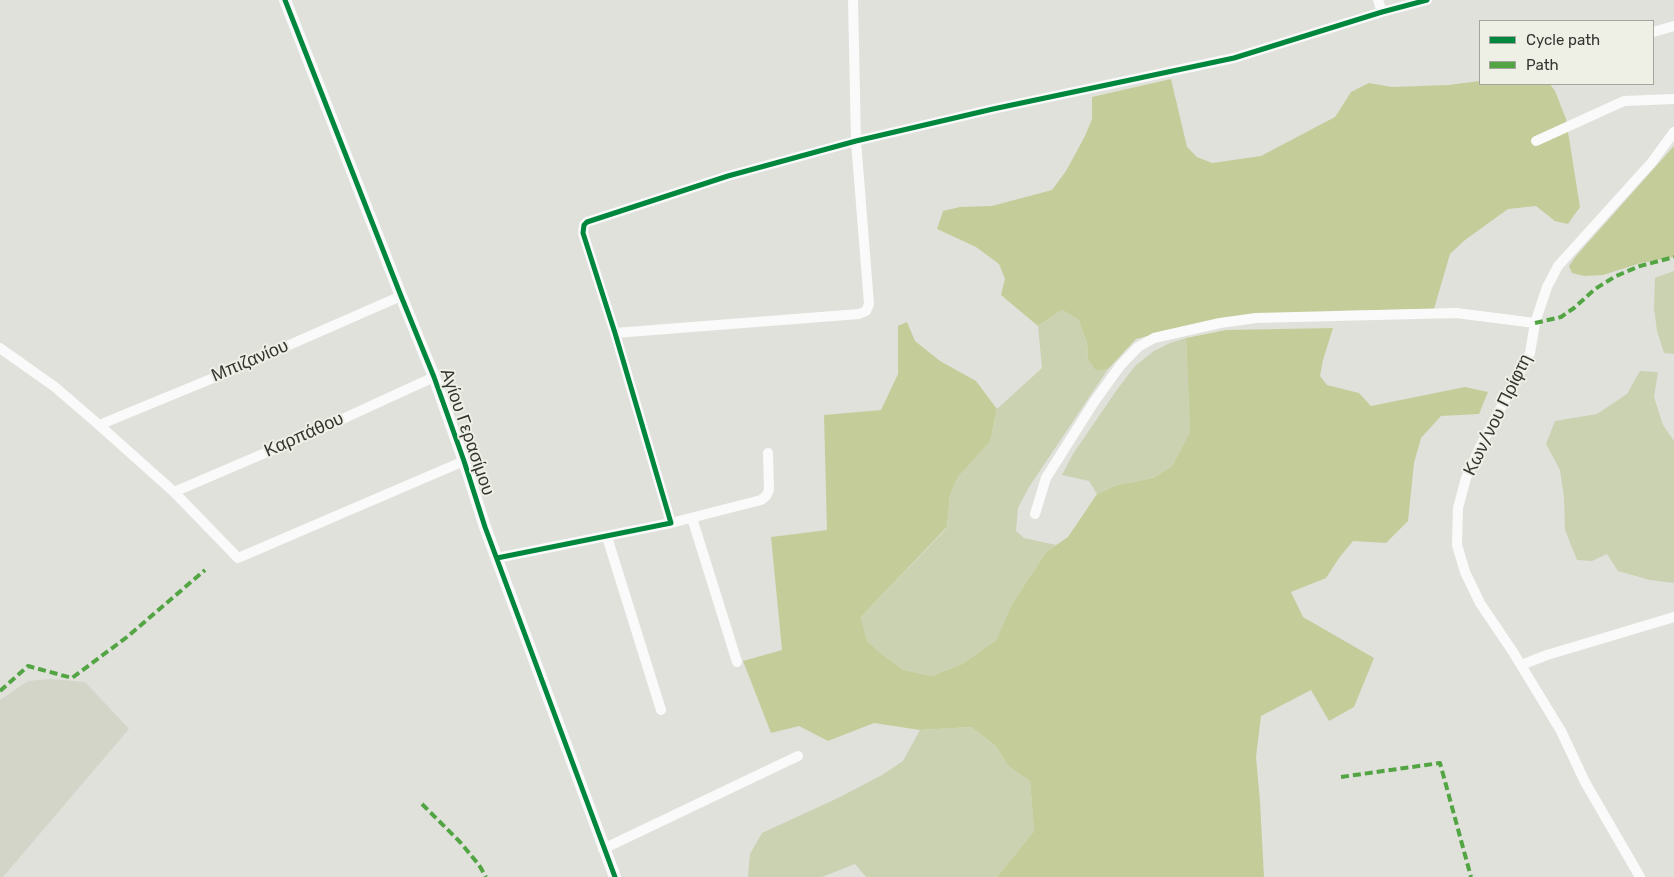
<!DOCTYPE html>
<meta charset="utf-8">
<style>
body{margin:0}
#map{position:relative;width:1674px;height:877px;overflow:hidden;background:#e0e1db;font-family:Rubik,sans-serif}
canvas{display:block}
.legend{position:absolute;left:1479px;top:20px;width:175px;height:65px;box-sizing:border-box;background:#eef0e6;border:1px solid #a4a59e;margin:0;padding:6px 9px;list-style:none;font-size:15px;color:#343531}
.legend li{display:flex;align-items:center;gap:10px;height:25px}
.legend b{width:25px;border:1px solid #a4a59e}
</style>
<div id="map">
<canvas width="1674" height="877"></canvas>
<ul class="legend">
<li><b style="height:6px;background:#00873e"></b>Cycle path</li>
<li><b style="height:6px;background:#53a544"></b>Path</li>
</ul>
</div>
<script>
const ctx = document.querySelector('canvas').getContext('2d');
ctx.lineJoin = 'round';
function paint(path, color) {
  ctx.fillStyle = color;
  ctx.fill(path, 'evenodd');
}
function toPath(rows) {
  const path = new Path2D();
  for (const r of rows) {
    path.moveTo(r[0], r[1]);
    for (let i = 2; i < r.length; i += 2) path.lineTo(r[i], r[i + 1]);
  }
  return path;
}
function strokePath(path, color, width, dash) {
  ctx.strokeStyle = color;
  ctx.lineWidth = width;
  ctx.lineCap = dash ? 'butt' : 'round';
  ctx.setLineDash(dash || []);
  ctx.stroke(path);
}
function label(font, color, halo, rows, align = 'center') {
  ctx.font = font + ' Rubik,sans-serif';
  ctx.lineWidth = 4;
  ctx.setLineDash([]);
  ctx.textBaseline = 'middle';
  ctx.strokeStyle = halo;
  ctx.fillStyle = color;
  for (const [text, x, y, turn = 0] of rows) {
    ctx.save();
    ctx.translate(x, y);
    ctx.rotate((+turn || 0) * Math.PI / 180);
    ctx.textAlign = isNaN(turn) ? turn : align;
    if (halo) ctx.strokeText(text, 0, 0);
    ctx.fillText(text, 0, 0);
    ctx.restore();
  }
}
const built = toPath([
 [51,679,85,682,129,729,3,877,0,877,0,700,28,681]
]);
const green = toPath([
 [1674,271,1674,354,1664,353,1657,331,1654,308,1655,278],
 [1062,310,1078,319,1087,343,1088,360,1096,371,1108,369,1029,487,1018,508,1016,531,1024,538,1056,545,1046,552,1012,604,996,640,962,664,932,676,904,670,883,655,867,641,861,617,947,528,950,495,958,477,990,442,997,409,1042,368,1038,326],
 [1186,338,1190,432,1172,466,1153,478,1117,485,1097,494,1089,481,1062,475,1073,454,1116,391,1135,366,1154,351,1170,343],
 [1640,371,1658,372,1654,397,1663,425,1674,441,1674,583,1650,580,1618,571,1607,554,1592,561,1577,560,1565,530,1564,497,1560,470,1546,444,1555,421,1597,414,1627,394],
 [971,727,996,746,1008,766,1030,781,1034,831,997,877,866,877,855,864,822,877,748,877,750,854,762,833,838,798,882,775,903,761,920,730]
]);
const forest = toPath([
 [1171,79,1187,147,1197,157,1212,163,1261,156,1335,117,1351,92,1369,83,1392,87,1448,85,1480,81,1480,84,1550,84,1555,91,1566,119,1580,207,1568,224,1555,221,1536,206,1508,209,1465,240,1450,254,1434,309,1334,311,1162,332,1136,339,1108,369,1096,371,1088,360,1087,343,1078,319,1062,310,1038,326,1001,295,1005,279,999,264,976,247,937,229,943,211,960,207,992,206,1052,190,1066,171,1085,136,1092,119,1092,97],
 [1674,146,1674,257,1641,263,1603,275,1584,276,1572,273,1569,266,1576,256],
 [907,322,915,341,940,361,976,381,997,409,990,442,958,477,950,495,947,527,861,617,867,641,883,655,904,670,932,676,962,664,996,640,1012,604,1046,552,1068,537,1097,494,1117,485,1153,478,1172,466,1190,432,1186,338,1226,330,1333,328,1323,360,1320,376,1327,385,1359,393,1371,406,1465,387,1488,392,1479,414,1441,416,1421,438,1414,463,1408,521,1386,543,1353,541,1339,558,1326,578,1291,592,1303,617,1374,658,1354,707,1329,721,1311,690,1261,716,1256,757,1260,801,1264,877,997,877,1034,831,1030,781,1008,766,996,746,971,727,920,730,874,723,828,741,799,726,771,733,743,661,782,650,771,537,827,530,824,415,881,410,898,374,898,326]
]);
const minor = toPath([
 [1378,0,1382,12],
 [1653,32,1674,26],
 [1536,141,1624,101,1674,99],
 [615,333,859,314,866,311,869,304,856,141,853,0],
 [0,348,55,387,99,425,174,492,238,558,464,461],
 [99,425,223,374,401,296],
 [174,492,314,432,434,377],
 [1035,514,1046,478,1094,402,1120,366,1138,347,1154,338,1220,323,1256,318,1456,313,1535,323],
 [692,518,737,662],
 [671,523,761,500,766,496,769,490,768,453],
 [607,537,661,710],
 [497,558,671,523,615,333,583,233,584,225,587,222,728,176,856,141,993,109,1234,58,1382,12,1427,0],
 [1521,665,1547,655,1674,617],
 [603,849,798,756],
 [1640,877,1585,782,1561,731,1513,652,1480,603,1465,572,1457,545,1458,508,1466,478,1480,447,1530,353,1535,323,1547,287,1558,266,1652,162,1674,132]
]);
const tertiary = toPath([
 [285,0,401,296,434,377,464,461,485,527,615,877]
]);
const quiet = toPath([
 [1535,323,1561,317,1574,308,1595,289,1616,276,1640,266,1674,257],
 [0,691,28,666,72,678,127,637,205,570],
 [1341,777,1440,763,1471,877],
 [422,804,460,842,479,865,486,877]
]);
const cycleway = toPath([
 [285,0,401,296,434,377,464,461,485,527,615,877],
 [497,558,671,523,615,333,583,233,584,225,587,222,728,176,856,141,993,109,1234,58,1382,12,1427,0]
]);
const streetNames = [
 ["Μπιζανίου",250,361,-23],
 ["Κων/νου Πρίφτη",1498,415,-64],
 ["Αγίου Γερασίμου",467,432,71],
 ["Καρπάθου",304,435,-24]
];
paint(built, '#d3d5c9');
paint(green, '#cbd2b2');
paint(forest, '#c4cd9a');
strokePath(minor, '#fafafa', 10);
strokePath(tertiary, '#fafafa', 12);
strokePath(quiet, '#53a544', 4, [8, 4]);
strokePath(cycleway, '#00873e', 5);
label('18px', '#343531', '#eef0e6', streetNames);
</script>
